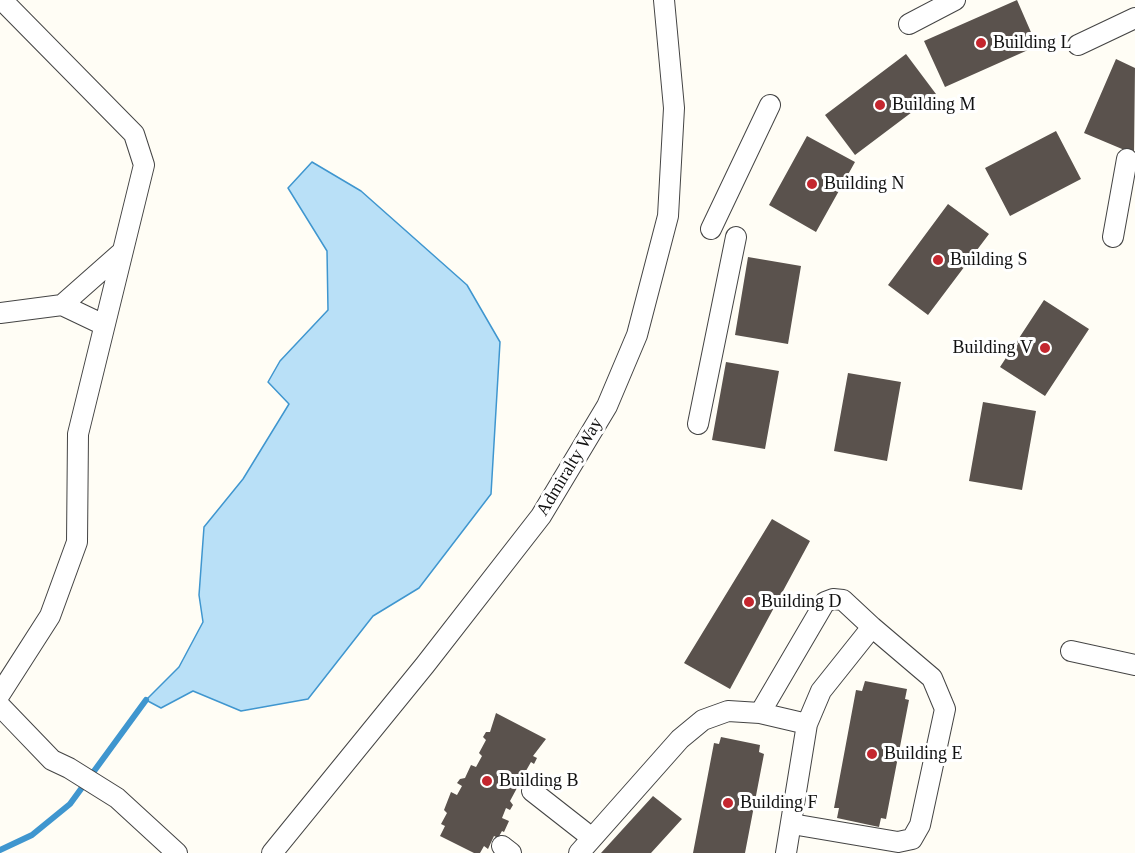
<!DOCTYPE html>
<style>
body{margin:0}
canvas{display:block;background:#fffdf5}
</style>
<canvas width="1135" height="853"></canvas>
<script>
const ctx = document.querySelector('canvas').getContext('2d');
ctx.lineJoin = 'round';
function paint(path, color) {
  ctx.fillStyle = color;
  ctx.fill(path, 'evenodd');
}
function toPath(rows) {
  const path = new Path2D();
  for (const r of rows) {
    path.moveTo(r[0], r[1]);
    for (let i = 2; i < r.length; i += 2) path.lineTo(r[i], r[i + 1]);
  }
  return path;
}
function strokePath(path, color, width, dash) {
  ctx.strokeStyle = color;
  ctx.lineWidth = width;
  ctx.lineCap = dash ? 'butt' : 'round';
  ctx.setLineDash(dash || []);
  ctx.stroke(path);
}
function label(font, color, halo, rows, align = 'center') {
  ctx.font = font + ' "Times New Roman",serif';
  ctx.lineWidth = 6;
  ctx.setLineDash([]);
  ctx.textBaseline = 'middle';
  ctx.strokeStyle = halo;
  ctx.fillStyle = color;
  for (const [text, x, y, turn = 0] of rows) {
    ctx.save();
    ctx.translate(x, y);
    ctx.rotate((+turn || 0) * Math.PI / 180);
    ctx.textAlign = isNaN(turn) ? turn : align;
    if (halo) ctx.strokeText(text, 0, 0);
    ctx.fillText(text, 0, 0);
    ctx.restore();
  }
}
const water = toPath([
 [312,162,361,191,467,285,500,342,491,494,419,588,373,616,308,699,241,711,193,691,161,708,146,700,179,667,203,622,199,595,204,527,243,479,289,404,268,382,280,361,328,310,327,251,288,188,312,162]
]);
const stream = toPath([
 [0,850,32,835,70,804,146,700]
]);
const building = toPath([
 [1017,0,1037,46,945,87,924,41],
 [906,54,936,94,855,155,825,115],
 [1116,59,1135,68,1134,154,1084,133],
 [1056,131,1081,179,1010,216,985,168],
 [807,136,855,162,816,232,769,205],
 [948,204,989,234,928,315,888,285],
 [748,257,801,266,788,344,735,335],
 [1044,300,1089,329,1045,396,1000,367],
 [726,362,779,371,765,449,712,440],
 [848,373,901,382,887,461,834,451],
 [983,402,1036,411,1022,490,969,481],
 [772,519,810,541,730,689,684,663],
 [865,681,907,689,905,699,909,700,886,819,881,818,879,827,837,818,839,808,834,808,856,690,862,691],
 [496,713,546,739,533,756,537,758,534,764,531,762,523,776,519,775,513,786,517,788,510,801,513,805,510,810,506,808,502,818,509,821,504,832,502,831,498,838,494,836,488,849,484,846,480,853,474,853,440,836,445,826,441,824,447,813,444,810,451,792,457,795,462,786,457,783,460,779,465,778,471,765,476,767,482,756,479,753,486,740,483,737,486,732,490,732],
 [721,737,760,745,759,752,764,754,745,853,693,853,714,743,719,744],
 [653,796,682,819,651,853,601,853]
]);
const minor = toPath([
 [909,24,955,0],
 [1078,45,1135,18],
 [711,229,770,105],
 [1113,237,1127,159],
 [62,305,122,252],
 [0,313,62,305,104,325],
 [698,424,736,237],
 [1071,651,1135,665],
 [0,694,50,616,77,542,78,434,144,165,134,134,2,0],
 [0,706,52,760,69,768,117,798,177,853],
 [760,713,825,602,833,599,843,600,872,627,821,691,807,724],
 [532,791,592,838],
 [792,824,898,842,912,839,920,825,945,709,932,678,872,627],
 [502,846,511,853],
 [272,853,425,665,541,516,607,406,637,335,668,216,674,108,664,0],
 [579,853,680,739,703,720,728,711,760,713,807,724,786,853]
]);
const markers = [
 [981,43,6,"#c4262e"],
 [880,105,6,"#c4262e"],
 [812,184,6,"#c4262e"],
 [938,260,6,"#c4262e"],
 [1045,348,6,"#c4262e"],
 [749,602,6,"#c4262e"],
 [872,754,6,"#c4262e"],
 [487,781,6,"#c4262e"],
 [728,803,6,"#c4262e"]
];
const poiNames = [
 ["Building L",993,43],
 ["Building M",892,105],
 ["Building N",824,184],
 ["Building S",950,260],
 ["Building V",1033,348,"right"],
 ["Building D",761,602],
 ["Building E",884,754],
 ["Building B",499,781],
 ["Building F",740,803]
];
const streetNames = [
 ["Admiralty Way",570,467,-59]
];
paint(water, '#b9e0f7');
strokePath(water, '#3f96cf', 1.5);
strokePath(stream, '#3f96cf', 6);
paint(building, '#5a524d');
strokePath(minor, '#444', 22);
strokePath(minor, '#fff', 20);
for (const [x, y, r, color] of markers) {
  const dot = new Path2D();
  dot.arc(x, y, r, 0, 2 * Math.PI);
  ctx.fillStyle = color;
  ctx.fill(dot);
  strokePath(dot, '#fff', 2);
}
label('18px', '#111', '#fff', poiNames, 'left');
label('18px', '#111', '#fff', streetNames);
</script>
